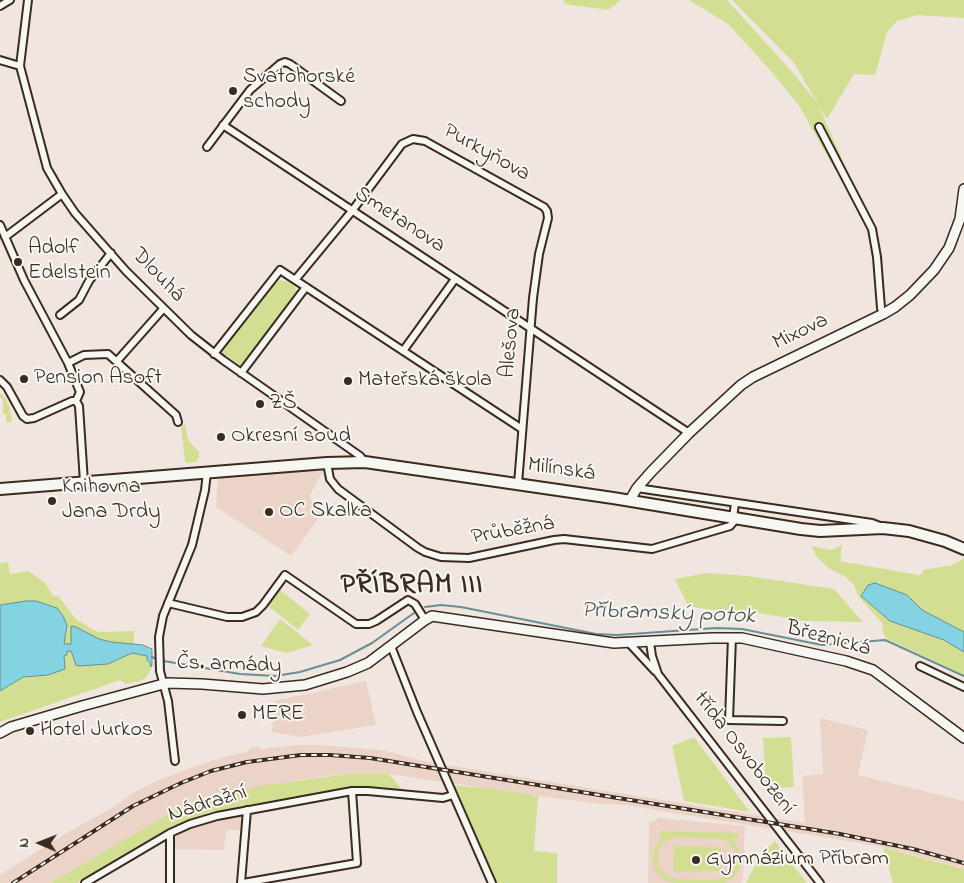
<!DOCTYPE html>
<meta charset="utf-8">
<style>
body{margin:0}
#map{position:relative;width:964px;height:883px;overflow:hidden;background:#f1e6df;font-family:"Indie Flower",sans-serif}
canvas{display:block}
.north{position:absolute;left:15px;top:818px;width:50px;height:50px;-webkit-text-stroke:4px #f6f6f2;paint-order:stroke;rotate:271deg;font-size:14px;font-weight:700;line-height:20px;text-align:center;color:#3b2a1e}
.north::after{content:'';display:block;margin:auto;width:18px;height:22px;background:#3b2a1e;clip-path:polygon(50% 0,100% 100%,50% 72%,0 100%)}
</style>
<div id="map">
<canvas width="964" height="883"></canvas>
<div class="north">N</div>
</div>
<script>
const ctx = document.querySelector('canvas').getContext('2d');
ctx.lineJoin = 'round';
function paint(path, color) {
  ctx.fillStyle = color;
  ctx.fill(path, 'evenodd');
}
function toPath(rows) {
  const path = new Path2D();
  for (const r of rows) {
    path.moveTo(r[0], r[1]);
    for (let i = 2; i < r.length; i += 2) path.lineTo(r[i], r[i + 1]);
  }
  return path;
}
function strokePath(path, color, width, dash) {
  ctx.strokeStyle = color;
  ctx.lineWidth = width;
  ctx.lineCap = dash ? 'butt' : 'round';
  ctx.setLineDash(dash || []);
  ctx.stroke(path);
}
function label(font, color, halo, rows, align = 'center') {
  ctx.font = font + ' "Indie Flower",sans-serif';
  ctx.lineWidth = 4;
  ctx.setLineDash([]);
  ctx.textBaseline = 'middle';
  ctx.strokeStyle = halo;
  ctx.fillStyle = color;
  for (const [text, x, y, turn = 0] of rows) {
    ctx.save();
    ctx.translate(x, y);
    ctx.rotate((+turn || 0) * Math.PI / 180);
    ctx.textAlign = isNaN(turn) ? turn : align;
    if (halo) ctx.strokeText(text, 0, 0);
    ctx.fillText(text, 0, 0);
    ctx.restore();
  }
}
const built = toPath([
 [325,468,310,495,312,502,324,511,291,556,216,507,218,476],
 [366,681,376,725,301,737,272,732,275,701],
 [820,718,868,730,858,775,964,801,964,868,872,845,625,805,600,804,538,796,389,774,348,774,326,776,233,791,172,812,50,883,0,883,0,875,17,864,70,831,112,808,135,792,157,781,193,767,227,756,248,752,250,748,259,746,260,749,298,745,320,745,382,750,428,762,805,823,802,776,823,774],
 [248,807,245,830,226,830,224,850,170,849,171,831],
 [658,818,745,826,743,879,741,883,648,883,649,823]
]);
const green = toPath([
 [563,0,621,0,608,10,565,4],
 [689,0,727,0,794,74,818,104,794,63,732,0,964,0,964,18,917,15,897,21,887,32,875,75,854,74,827,119,818,105,841,156,835,170,800,107,770,70,728,24],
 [280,280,289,282,295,287,297,292,296,298,244,368,218,350,269,288],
 [0,393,6,399,10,409,12,422,6,422,6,414,3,414,3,400,0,397],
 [185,424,188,440,199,452,199,457,197,462,186,463,185,461,181,427],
 [842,545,840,561,918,575,922,574,923,570,953,565,964,558,964,675,887,639,883,633,882,623,858,596,854,585,846,577,830,569,817,557,811,546,831,550],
 [8,562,10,574,29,571,45,583,53,596,58,596,76,619,97,632,134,631,134,644,111,642,99,639,76,627,71,626,71,644,64,644,36,601,0,605,0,563],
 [707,573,748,576,834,589,863,622,804,621,743,610,714,610,692,607,687,604,675,579],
 [280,590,310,614,298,630,268,606],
 [280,619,313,645,286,653,261,646],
 [67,651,71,651,74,661,108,664,132,653,147,656,151,666,150,671,146,678,140,681,126,684,120,680,0,722,0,691,23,677,48,675],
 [694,737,750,812,684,801,672,746],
 [791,737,794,787,766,788,763,738],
 [348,774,389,774,402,789,352,787,209,812,170,827,77,883,50,883,172,812,204,799,259,786],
 [449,785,495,789,538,796,534,851,557,853,557,883,492,883],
 [660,831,739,833,739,838,731,839,737,845,741,855,739,870,732,879,724,883,674,883,667,881,658,874,653,864,654,848,663,837,660,837],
 [675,837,718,838,727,841,736,851,737,860,735,868,729,875,717,880,678,879,669,877,659,868,657,854,663,843],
 [775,841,795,868,807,883,746,883,756,863,765,850],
 [676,845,721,848,720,871,676,872,673,870,674,847],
 [883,848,964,869,964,883,893,883]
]);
const water = toPath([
 [875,583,907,595,922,610,964,632,964,652,944,640,890,621,861,596,868,585,875,583],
 [26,601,36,601,57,608,63,616,67,625,64,644,71,644,71,626,76,627,99,639,111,642,143,645,152,649,152,665,151,667,150,662,147,660,147,656,132,653,108,664,79,666,76,665,71,651,67,651,67,655,64,656,65,669,48,675,23,677,0,691,0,605,26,601]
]);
const stream = toPath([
 [425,607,441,605,461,607,596,634,617,635,716,628,742,629,822,645,885,640,964,676],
 [152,657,158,660,240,674,275,676,300,672,340,660,372,643,414,613]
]);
const street = toPath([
 [28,0,20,66,47,168,62,194,75,213,126,271,191,335,223,360,360,456,365,462],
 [0,6,10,0],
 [0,60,20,66],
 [223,125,689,433],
 [819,127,872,229,877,257,881,308,883,314],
 [207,147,250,90,280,64,285,62,290,64,341,101],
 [0,225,24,280,68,363,80,392,76,401],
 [5,237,62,194],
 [295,280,352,211,402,144,413,139,425,141,544,207,547,211,548,218,539,254,533,298,518,484],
 [60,315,79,300,89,281,111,253],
 [403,351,455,279],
 [214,354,280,270,522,429],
 [117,361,163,309],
 [68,363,84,355,108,354,176,415,178,422],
 [241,373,306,287],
 [0,380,7,387,23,416,27,419,34,418,72,401,76,401],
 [76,401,79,406,84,482],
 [327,463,330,479,338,489,418,548,425,552,441,557,469,558,554,540,564,539,652,549,730,526,737,518],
 [637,488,872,523,880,526],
 [733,518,735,503],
 [168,603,227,617,242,617,256,612,263,605,285,575,356,624,369,624,376,621,408,600,415,604,425,620],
 [732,637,729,720,783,721],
 [650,642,652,656,658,674,820,883],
 [629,643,655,671],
 [391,646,417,712,492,883],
 [920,666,964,687],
 [175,761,168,701,160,671,159,637,163,616,192,545,205,490,207,472],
 [170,833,170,883],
 [85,883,170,833,190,824,217,816,352,791,368,791,443,798,453,795],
 [241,883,247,810],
 [243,883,357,863,352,791]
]);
const secondary = toPath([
 [630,500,637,488,651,472,689,433,741,385,753,377,883,314,895,307,910,295,934,270,949,248,960,219,964,189],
 [0,733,11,727,82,706,167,683,202,684,263,689,305,685,347,672,368,663,425,620,432,616,614,643,712,638,742,638,846,661,873,670,964,738]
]);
const primary = toPath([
 [0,489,327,463,365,462,613,498,801,529,820,531,883,528,909,531,945,541,964,549]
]);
const rail = toPath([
 [13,883,133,806,181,783,211,771,247,762,301,755,330,755,370,758,544,786,840,834,913,849,964,863]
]);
const markers = [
 [233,91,5,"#3b2a1e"],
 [18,262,5,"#3b2a1e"],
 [24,379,5,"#3b2a1e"],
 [348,381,5,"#3b2a1e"],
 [260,404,5,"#3b2a1e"],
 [221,437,5,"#3b2a1e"],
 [52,501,5,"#3b2a1e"],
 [269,512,5,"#3b2a1e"],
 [242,715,5,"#3b2a1e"],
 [30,731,5,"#3b2a1e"],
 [696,860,5,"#3b2a1e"]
];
const poiNames = [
 ["Svatohorské",243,78],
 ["schody",243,103],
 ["Adolf",28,249],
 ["Edelstein",28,274],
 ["Pension Asoft",34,379],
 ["Mateřská škola",358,381],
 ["ZŠ",270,404],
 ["Okresní soud",231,437],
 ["Knihovna",62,488],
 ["Jana Drdy",62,513],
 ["OC Skalka",279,512],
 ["MERE",252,715],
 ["Hotel Jurkos",40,731],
 ["Gymnázium Příbram",706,860]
];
const streetNames = [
 ["Purkyňova",486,154,29],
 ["Smetanova",399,221,33],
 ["Dlouhá",157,276,46],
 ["Mixova",801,333,-26],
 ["Alešova",512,343,-85],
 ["Milínská",561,471,8],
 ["Průběžná",513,532,-10],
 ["Březnická",828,640,15],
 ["Čs. armády",229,666,2],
 ["třída Osvobození",743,754,52],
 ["Nádražní",208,805,-17]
];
const waterNames = [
 ["Příbramský potok",668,615,2]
];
const districtNames = [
 ["PŘÍBRAM III",412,587]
];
paint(built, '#ebd3c8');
paint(green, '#d2de91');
paint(water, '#84d3e2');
strokePath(water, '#678f94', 1);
strokePath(stream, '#678f94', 2);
strokePath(street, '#3b2a1e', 10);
strokePath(secondary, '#3b2a1e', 12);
strokePath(primary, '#3b2a1e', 14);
strokePath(street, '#f6f6f2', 6);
strokePath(secondary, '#f6f6f2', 9);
strokePath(primary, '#f6f6f2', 10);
strokePath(rail, '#3b2a1e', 4);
strokePath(rail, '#f6f6f2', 2, [5.5]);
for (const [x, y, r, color] of markers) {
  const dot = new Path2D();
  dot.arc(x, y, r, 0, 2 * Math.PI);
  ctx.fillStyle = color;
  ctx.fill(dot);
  strokePath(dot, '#f6f6f2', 2);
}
label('22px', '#3b2a1e', '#f6f6f2', poiNames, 'left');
label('22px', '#3b2a1e', '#f6f6f2', streetNames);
label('italic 24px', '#4d544f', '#f6f6f2', waterNames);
ctx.letterSpacing = '1px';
label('bold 28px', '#3b2a1e', '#f6f6f2', districtNames);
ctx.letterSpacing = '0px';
</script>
